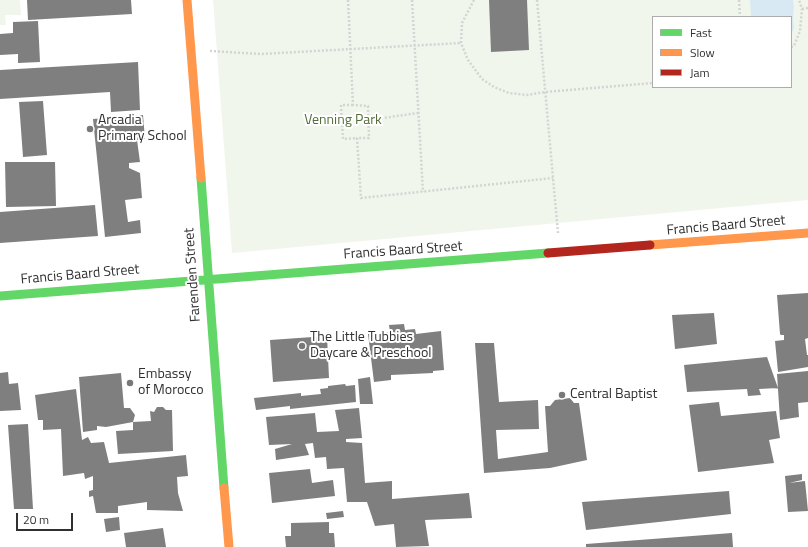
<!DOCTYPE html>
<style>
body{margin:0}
#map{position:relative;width:808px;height:547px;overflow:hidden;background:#fff;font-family:"Titillium Web",sans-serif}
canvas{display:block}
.legend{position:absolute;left:652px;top:16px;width:140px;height:72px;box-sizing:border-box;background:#fff;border:1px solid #acacac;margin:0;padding:5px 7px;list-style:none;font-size:12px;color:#303030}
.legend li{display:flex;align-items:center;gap:8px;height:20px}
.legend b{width:20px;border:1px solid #acacac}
.scale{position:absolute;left:16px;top:513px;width:57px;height:18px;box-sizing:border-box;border:2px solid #303030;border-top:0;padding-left:5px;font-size:12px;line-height:14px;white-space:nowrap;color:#303030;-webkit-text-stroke:3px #fff;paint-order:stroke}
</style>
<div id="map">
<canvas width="808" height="547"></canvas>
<ul class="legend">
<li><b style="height:5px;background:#63d668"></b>Fast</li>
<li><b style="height:5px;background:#ff974d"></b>Slow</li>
<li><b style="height:5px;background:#b3261e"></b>Jam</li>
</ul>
<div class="scale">20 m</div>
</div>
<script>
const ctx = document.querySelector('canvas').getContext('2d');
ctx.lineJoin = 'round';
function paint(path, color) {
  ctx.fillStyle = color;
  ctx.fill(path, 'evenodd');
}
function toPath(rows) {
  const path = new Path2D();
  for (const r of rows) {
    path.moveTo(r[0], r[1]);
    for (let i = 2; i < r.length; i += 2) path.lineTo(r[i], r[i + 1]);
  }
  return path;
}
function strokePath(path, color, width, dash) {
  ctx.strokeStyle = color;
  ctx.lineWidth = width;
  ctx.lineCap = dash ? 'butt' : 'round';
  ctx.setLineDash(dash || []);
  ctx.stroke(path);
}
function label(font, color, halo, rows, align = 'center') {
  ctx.font = font + ' "Titillium Web",sans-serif';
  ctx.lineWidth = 4;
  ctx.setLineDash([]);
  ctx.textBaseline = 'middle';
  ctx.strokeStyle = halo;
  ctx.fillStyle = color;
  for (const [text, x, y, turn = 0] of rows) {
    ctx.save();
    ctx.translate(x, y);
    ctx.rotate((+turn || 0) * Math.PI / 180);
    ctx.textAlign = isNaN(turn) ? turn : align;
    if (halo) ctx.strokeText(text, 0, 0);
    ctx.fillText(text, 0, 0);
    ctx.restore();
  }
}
const green = toPath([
 [0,0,20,0,21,15,5,15,6,25,0,25],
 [213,0,808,0,808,200,232,253],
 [653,17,791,17,791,87,653,87]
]);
const water = toPath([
 [750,0,793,0,794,6,793,20,794,28,791,35,791,17,751,17]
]);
const building = toPath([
 [27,0,131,0,132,14,28,20],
 [489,0,527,0,529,50,491,52],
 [38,21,40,62,18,63,18,54,0,55,0,34,13,33,13,22],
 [138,62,140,110,111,112,110,92,0,99,0,70],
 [43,101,47,155,23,157,19,102],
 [143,115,145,139,137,140,140,162,129,163,129,168,140,173,142,198,125,200,128,222,140,220,141,233,105,237,93,119],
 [5,162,55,162,56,206,6,207],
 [95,205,98,236,0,243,0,212],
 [808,293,808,338,805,339,807,355,808,355,808,367,778,372,775,341,784,340,784,335,781,335,780,334,777,295],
 [714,313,717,344,675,349,672,315],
 [404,324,405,330,415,329,416,334,441,331,444,370,433,371,433,373,391,375,391,380,374,382,368,334,390,332,389,325],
 [327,336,329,378,273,382,270,340],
 [475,343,494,343,499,402,538,400,539,429,496,430,498,459,548,452,545,406,550,406,555,400,570,398,574,403,579,403,587,460,550,468,484,473],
 [767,357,778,388,759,389,761,395,748,396,747,389,687,392,684,365],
 [808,371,808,402,798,403,799,417,780,420,777,374],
 [8,372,9,384,18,383,21,410,0,411,0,373],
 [121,373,124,408,130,408,135,415,133,422,106,427,97,426,97,430,83,432,79,377],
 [370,377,373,404,360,404,358,379],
 [345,384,346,386,355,385,356,402,290,409,290,406,256,410,254,398,301,393,301,396,321,394,320,389,328,388,328,386],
 [76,389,82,440,88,437,91,443,104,442,109,463,186,455,188,476,177,477,178,493,183,511,147,510,147,502,118,506,118,513,96,513,93,496,89,497,89,491,93,490,93,476,85,479,84,473,63,476,61,429,43,430,43,420,38,420,35,395],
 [719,402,721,416,776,411,780,438,769,440,774,463,698,472,689,405],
 [157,407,163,407,166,410,172,410,173,451,118,454,116,431,133,430,133,422,151,421,150,411,154,412],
 [359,408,362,438,346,439,346,442,362,443,365,483,392,481,392,499,469,493,472,518,425,520,429,546,396,547,394,524,375,526,367,502,347,502,344,468,327,469,326,457,315,458,313,443,305,444,309,455,276,460,275,449,292,444,269,445,266,417,315,413,317,432,339,431,335,410],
 [28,424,33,509,14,509,8,425],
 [310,469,312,483,333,480,335,496,272,503,269,473],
 [802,474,802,480,789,483,805,481,808,511,788,512,785,476],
 [729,491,731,514,586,530,582,502],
 [343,511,344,517,327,519,326,513],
 [119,517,120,530,106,532,104,519],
 [329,522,329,533,334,533,335,547,286,547,285,536,291,536,291,523],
 [163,528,166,547,126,547,124,533],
 [732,533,733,547,586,547,586,544]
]);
const path = toPath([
 [348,0,353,105,368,106,369,138,357,138,361,198,553,178],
 [412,0,423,192],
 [474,0,462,23,461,43,468,60,482,79,494,87,509,93,527,95,545,92,653,83],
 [537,0,558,233],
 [739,0,740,17],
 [802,9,808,8],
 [791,47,794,46,800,31,802,9,799,0],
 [210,51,261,54,461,43],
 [353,105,341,105,343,139,357,138],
 [369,120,418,113],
 [328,123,342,123]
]);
const fast = toPath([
 [201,178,224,488],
 [0,296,548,253]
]);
const slow = toPath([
 [187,0,201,178],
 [650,245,808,233],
 [224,488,229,547]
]);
const jam = toPath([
 [548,253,650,245]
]);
const markers = [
 [90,129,4,"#787878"],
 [302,346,4,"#787878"],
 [130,383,4,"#787878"],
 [562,395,4,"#787878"]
];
const poiNames = [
 ["Arcadia",98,121],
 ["Primary School",98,137],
 ["The Little Tubbies",310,338],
 ["Daycare & Preschool",310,354],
 ["Embassy",138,375],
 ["of Morocco",138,391],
 ["Central Baptist",570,395]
];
const parkNames = [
 ["Venning Park",343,121]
];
const streetNames = [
 ["Francis Baard Street",726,226,-5],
 ["Francis Baard Street",403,251,-4],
 ["Francis Baard Street",80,275,-5],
 ["Farenden Street",193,275,-94]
];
paint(green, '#f1f6ec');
paint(water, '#d9e9f3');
paint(building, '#7f7f7f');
strokePath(path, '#d4d4d4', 2.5, [2, 2]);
strokePath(fast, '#63d668', 9);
strokePath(slow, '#ff974d', 9);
strokePath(jam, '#b3261e', 9);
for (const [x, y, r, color] of markers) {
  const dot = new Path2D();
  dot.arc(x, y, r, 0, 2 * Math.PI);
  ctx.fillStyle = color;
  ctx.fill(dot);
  strokePath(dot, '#fff', 1.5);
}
label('14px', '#303030', '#fff', poiNames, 'left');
label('14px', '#536e3a', '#fff', parkNames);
label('14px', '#303030', '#fff', streetNames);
</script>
